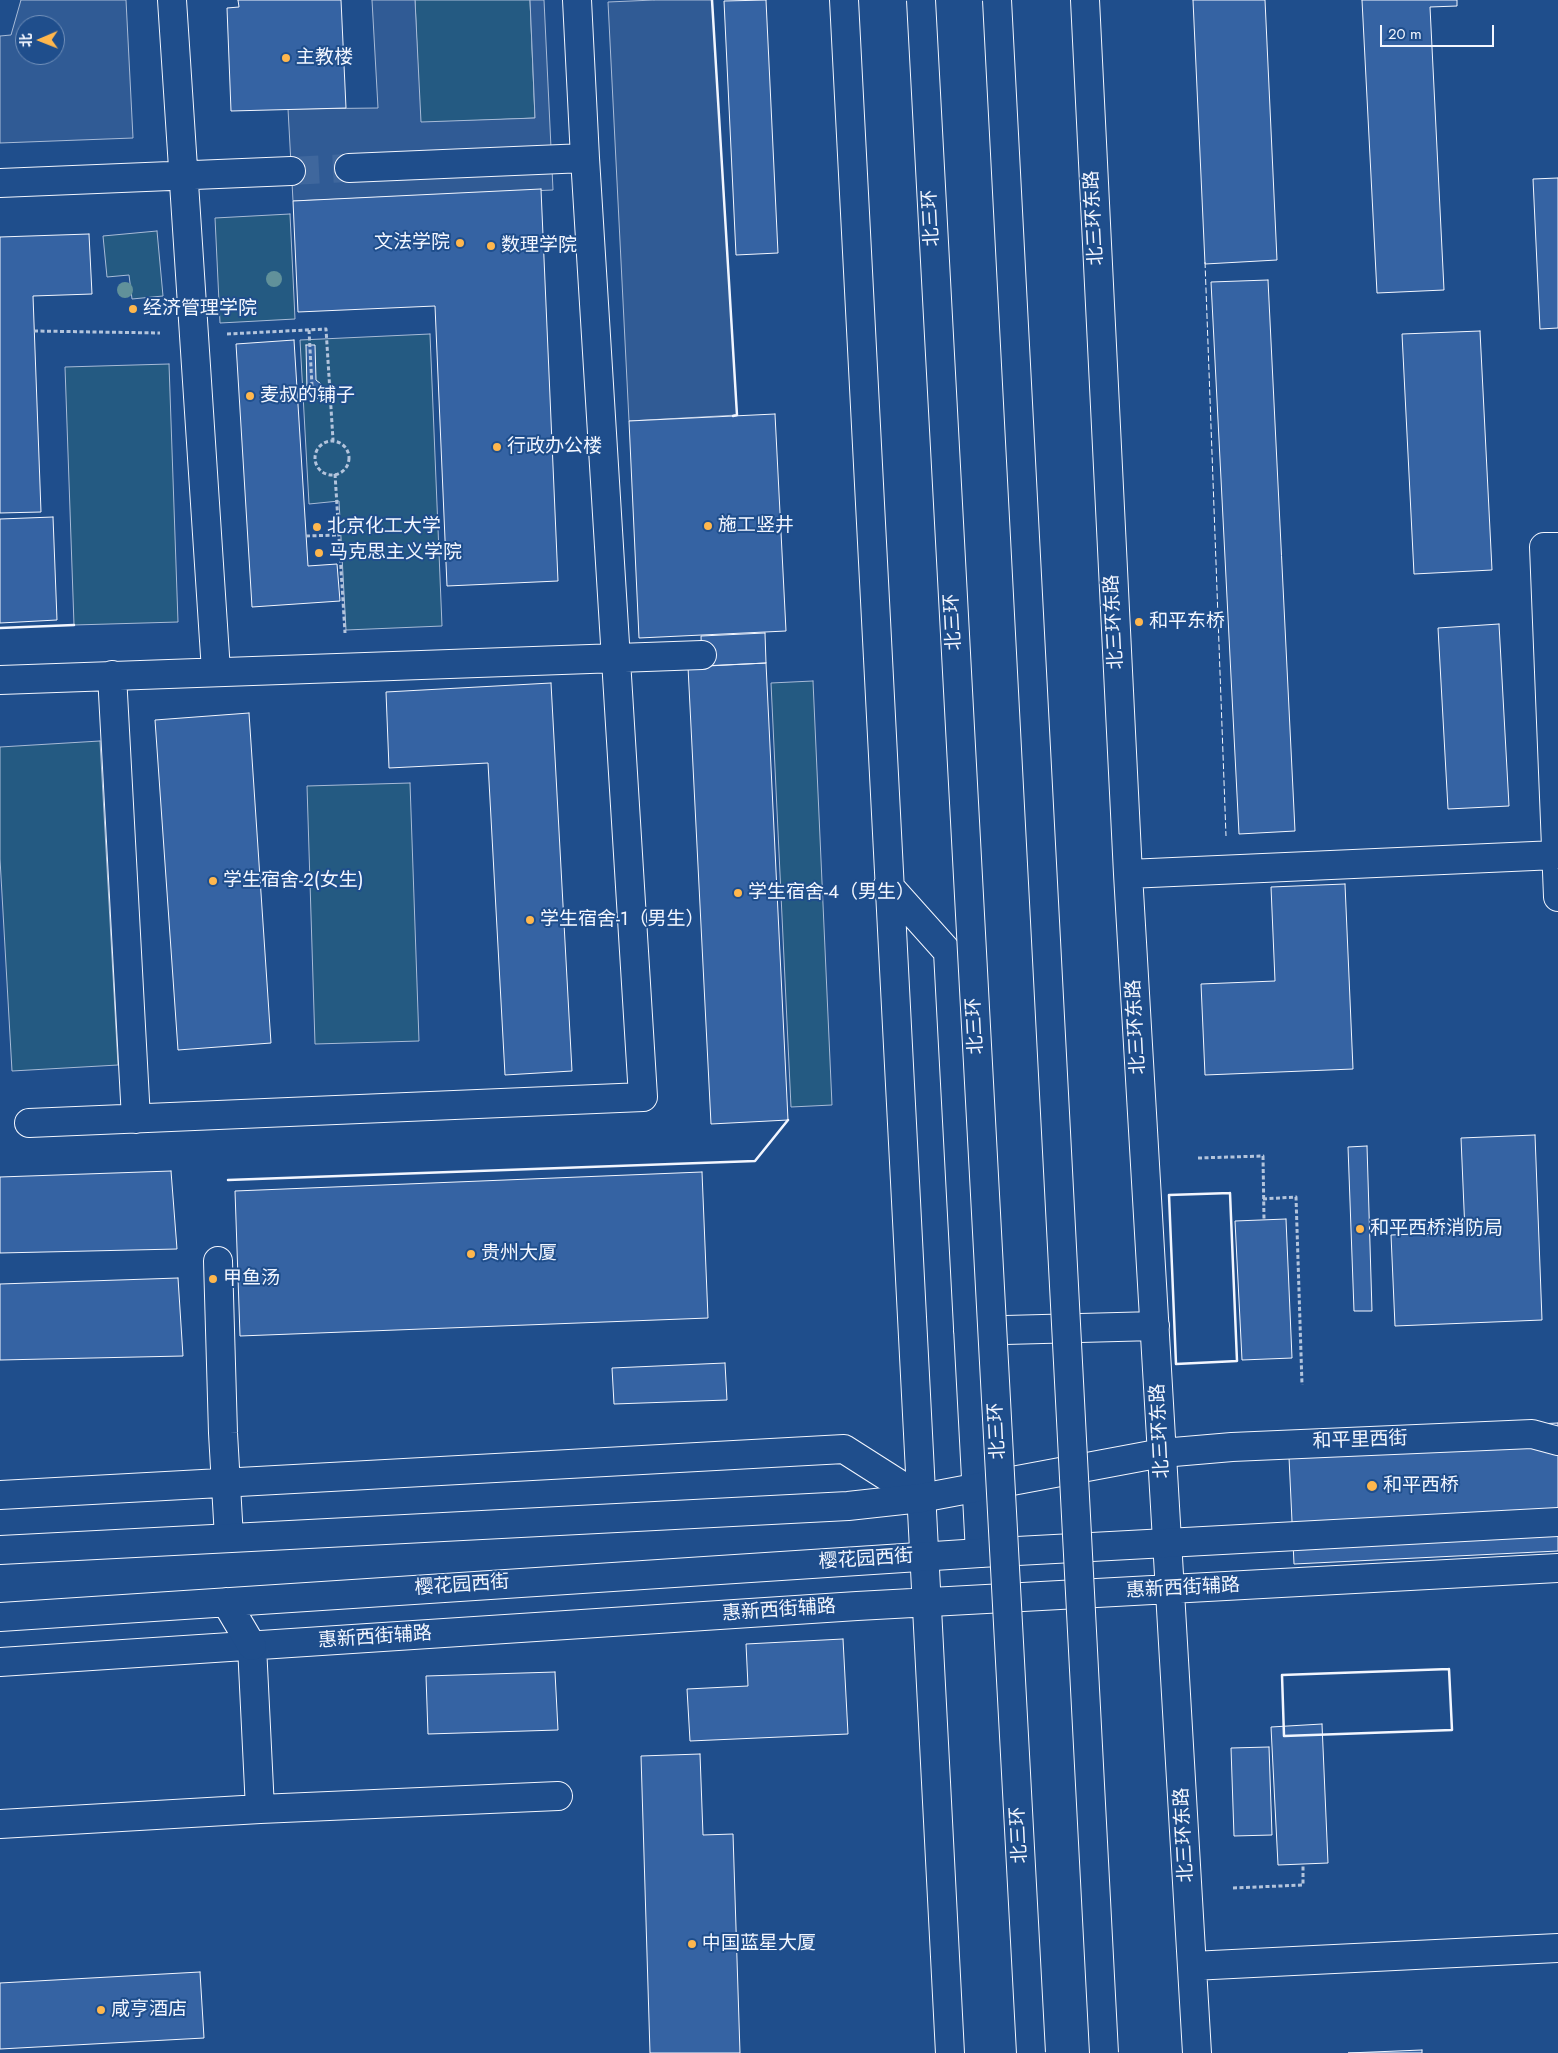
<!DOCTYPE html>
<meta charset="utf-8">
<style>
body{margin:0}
#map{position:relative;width:1558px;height:2053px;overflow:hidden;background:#1f4e8c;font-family:Jost,"Noto Sans SC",sans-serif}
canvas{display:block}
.north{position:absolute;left:15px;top:15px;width:50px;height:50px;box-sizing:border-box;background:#1f4e8c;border:1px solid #7391ba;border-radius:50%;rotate:269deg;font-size:14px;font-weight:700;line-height:20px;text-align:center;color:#f2f6ff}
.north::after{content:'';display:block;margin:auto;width:18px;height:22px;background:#ffb74d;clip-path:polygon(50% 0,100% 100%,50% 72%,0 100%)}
.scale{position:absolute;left:1380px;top:25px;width:114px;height:22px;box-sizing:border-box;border:2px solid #f2f6ff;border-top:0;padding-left:6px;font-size:15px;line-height:18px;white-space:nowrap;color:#f2f6ff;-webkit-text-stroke:4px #1f4e8c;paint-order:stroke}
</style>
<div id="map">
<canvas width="1558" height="2053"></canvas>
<div class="north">北</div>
<div class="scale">20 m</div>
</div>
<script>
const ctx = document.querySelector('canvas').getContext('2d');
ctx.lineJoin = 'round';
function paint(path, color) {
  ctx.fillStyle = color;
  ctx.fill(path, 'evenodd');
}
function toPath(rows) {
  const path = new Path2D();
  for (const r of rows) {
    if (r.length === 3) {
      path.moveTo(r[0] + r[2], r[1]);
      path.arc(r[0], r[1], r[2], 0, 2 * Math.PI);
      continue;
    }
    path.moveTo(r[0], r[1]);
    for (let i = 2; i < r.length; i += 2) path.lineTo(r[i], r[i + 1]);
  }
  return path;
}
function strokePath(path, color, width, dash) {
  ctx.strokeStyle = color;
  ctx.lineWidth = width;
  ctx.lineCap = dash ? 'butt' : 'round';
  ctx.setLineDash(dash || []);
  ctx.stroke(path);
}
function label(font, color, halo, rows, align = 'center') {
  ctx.font = font + ' Jost,"Noto Sans SC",sans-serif';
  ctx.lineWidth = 4;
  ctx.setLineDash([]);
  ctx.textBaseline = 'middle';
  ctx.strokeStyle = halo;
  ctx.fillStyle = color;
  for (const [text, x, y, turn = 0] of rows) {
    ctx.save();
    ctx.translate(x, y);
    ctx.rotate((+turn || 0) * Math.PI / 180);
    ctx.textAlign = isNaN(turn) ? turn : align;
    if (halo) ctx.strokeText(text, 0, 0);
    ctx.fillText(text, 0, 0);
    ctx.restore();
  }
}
const green = toPath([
 [415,0,530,0,535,118,420,123,415,0],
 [290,214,295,319,220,323,215,218,290,214],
 [157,231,163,296,132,299,129,275,107,277,103,236,157,231],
 [430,334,442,626,346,630,339,501,309,504,300,340,430,334],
 [169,364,178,622,74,625,65,367,169,364],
 [813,681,832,1105,791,1107,771,683,813,681],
 [100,741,118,1065,12,1071,0,859,0,747,100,741],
 [410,783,419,1041,315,1044,307,786,410,783]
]);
const parking = toPath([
 [21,0,126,0,133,138,0,143,0,36,11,35,21,0],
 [25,25,55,25,55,55,25,55,25,25],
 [372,0,415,0,421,122,535,118,530,0,544,0,553,190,293,201,288,109,378,108,372,0],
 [654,0,712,0,737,415,629,421,608,2,654,0]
]);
const building = toPath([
 [238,0,341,0,346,108,231,111,227,8,239,7,238,0],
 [766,0,778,253,736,255,724,1,766,0],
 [1193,0,1265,0,1277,260,1205,264,1193,0],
 [1362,0,1457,0,1457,6,1430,7,1444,290,1377,293,1362,0],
 [1558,178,1558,328,1540,329,1533,179,1558,178],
 [541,189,558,581,447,586,435,306,298,312,293,201,541,189],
 [89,234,92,294,33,296,41,512,0,513,0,237,89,234],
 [1268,280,1295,831,1239,834,1211,282,1268,280],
 [1480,331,1492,570,1414,574,1402,334,1480,331],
 [294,340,308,566,337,564,340,601,252,607,236,344,294,340],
 [306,345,315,345,316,380,321,384,317,399,307,389,306,345],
 [775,414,786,631,639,638,629,421,775,414],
 [53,517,57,620,0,623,0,519,53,517],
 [1499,624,1509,806,1448,809,1438,628,1499,624],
 [765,633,766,663,702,666,701,636,765,633],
 [766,663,788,1120,711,1124,688,667,766,663],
 [551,683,572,1071,505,1075,488,763,389,768,386,692,551,683],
 [249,713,271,1043,178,1050,155,720,249,713],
 [1345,884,1353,1069,1205,1075,1201,984,1275,981,1271,887,1345,884],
 [1535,1135,1542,1320,1395,1326,1391,1235,1465,1232,1461,1138,1535,1135],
 [1367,1146,1372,1311,1354,1311,1348,1147,1367,1146],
 [171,1171,177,1249,0,1253,0,1177,171,1171],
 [702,1172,708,1318,240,1336,235,1191,702,1172],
 [1286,1219,1292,1358,1242,1360,1235,1221,1286,1219],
 [178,1278,183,1356,0,1360,0,1284,178,1278],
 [725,1363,727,1400,614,1404,612,1368,725,1363],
 [1558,1423,1558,1551,1294,1564,1288,1436,1558,1423],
 [843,1639,848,1734,690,1741,687,1689,748,1686,746,1644,843,1639],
 [555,1672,558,1730,428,1734,426,1676,555,1672],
 [1322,1724,1328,1863,1278,1865,1271,1727,1322,1724],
 [1269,1747,1272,1835,1234,1836,1231,1748,1269,1747],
 [700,1754,703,1835,733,1834,740,2053,650,2053,641,1756,700,1754],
 [200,1972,204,2038,0,2049,0,1983,200,1972],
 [1422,2050,1422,2053,1348,2053,1422,2050]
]);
const minorTunnel = toPath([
 [291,171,349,168]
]);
const path = toPath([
 [309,330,312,386,329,395],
 [34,331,160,333],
 [227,334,326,329,333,440],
 [332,458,17],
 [335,474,345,633],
 [306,536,338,535],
 [1198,1158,1263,1156,1264,1220],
 [1263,1199,1296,1197,1302,1385],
 [1233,1888,1303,1885,1303,1865]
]);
const minor = toPath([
 [172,0,216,671],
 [844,0,950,2053],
 [1085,0,1128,874,1197,2053],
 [349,168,585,158],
 [0,183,291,171],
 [1558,547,1544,547,1558,897],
 [112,675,136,1119],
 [0,680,702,655],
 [1128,874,1556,855],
 [888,885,948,952,980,1553],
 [29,1123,643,1097,585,158,577,0],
 [218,1261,223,1433,229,1538],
 [968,1331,1155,1326],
 [0,1495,844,1449,921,1498],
 [252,1646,260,1809],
 [0,1662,857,1606,1558,1568],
 [0,1824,260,1809,558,1796],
 [1192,1966,1558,1948]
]);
const major = toPath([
 [0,1550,848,1506,921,1498,1162,1453,1232,1447,1532,1434,1558,1441],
 [226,1602,252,1646],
 [0,1617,980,1553,1558,1522]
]);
const highwayBridge = toPath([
 [921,0,1031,2053],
 [997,0,1104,2053]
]);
const fence = toPath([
 [1205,262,1226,836]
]);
const wall = toPath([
 [712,0,737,415,733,416],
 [0,628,74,625],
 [228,1180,755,1161,788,1120],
 [1230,1193,1237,1361,1176,1364,1169,1195,1230,1193],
 [1449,1669,1452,1730,1284,1736,1282,1675,1449,1669]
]);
const trees = [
 [274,279],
 [125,290]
];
const markers = [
 [286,58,5,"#ffb74d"],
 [460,243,5,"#ffb74d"],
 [491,246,5,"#ffb74d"],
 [133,309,5,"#ffb74d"],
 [250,396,5,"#ffb74d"],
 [497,447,5,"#ffb74d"],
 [708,526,5,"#ffb74d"],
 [317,527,5,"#ffb74d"],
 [319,553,5,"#ffb74d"],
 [1139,622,5,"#ffb74d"],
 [213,881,5,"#ffb74d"],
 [738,893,5,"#ffb74d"],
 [530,920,5,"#ffb74d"],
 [1360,1229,5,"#ffb74d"],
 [471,1254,5,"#ffb74d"],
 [213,1279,5,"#ffb74d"],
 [1372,1486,6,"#ffb74d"],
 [692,1944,5,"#ffb74d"],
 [101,2010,5,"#ffb74d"]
];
const poiNames = [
 ["主教楼",296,58],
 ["文法学院",450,243,"right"],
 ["数理学院",501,246],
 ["经济管理学院",143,309],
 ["麦叔的铺子",260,396],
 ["行政办公楼",507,447],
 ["施工竖井",718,526],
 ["北京化工大学",327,527],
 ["马克思主义学院",329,553],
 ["和平东桥",1149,622],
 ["学生宿舍-2(女生)",223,881],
 ["学生宿舍-4（男生）",748,893],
 ["学生宿舍-1（男生）",540,920],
 ["和平西桥消防局",1370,1229],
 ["贵州大厦",481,1254],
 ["甲鱼汤",223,1279],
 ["和平西桥",1383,1486],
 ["中国蓝星大厦",702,1944],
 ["咸亨酒店",111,2010]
];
const streetNames = [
 ["北三环",932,218,-93],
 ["北三环东路",1095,218,-93],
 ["北三环",954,622,-93],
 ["北三环东路",1115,622,-93],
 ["北三环",976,1026,-93],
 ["北三环东路",1137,1027,-93],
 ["北三环",998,1431,-93],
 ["北三环东路",1161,1431,-93],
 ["和平里西街",1360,1441,-2],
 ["樱花园西街",866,1560,-4],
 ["樱花园西街",462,1586,-4],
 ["惠新西街辅路",1183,1589,-3],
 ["惠新西街辅路",779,1611,-4],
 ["惠新西街辅路",375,1638,-4],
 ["北三环",1020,1835,-93],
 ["北三环东路",1185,1835,-93]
];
paint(green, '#245a82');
strokePath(green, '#a8bbd7', 1);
paint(parking, '#305b95');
strokePath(parking, '#a8bbd7', 1);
paint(building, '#3563a3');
strokePath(building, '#f2f6ff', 1);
strokePath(minorTunnel, '#3f679d', 28, [28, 14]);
strokePath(minor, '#f2f6ff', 30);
strokePath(major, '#f2f6ff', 30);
strokePath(path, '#b3c4dc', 3, [4, 2.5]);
strokePath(minor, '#1f4e8c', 28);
strokePath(major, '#1f4e8c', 28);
strokePath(highwayBridge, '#f2f6ff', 30, []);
strokePath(highwayBridge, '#1f4e8c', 28);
strokePath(fence, '#f2f6ff', 1, [6, 2.5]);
strokePath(wall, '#f2f6ff', 2.5);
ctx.fillStyle = '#61919a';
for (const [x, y] of trees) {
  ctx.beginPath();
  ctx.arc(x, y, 8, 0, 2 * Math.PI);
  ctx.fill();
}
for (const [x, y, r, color] of markers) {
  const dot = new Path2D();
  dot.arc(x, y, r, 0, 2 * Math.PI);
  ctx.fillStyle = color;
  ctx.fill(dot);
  strokePath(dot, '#1f4e8c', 2);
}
label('19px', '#f2f6ff', '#1f4e8c', poiNames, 'left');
label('19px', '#f2f6ff', '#1f4e8c', streetNames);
</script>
